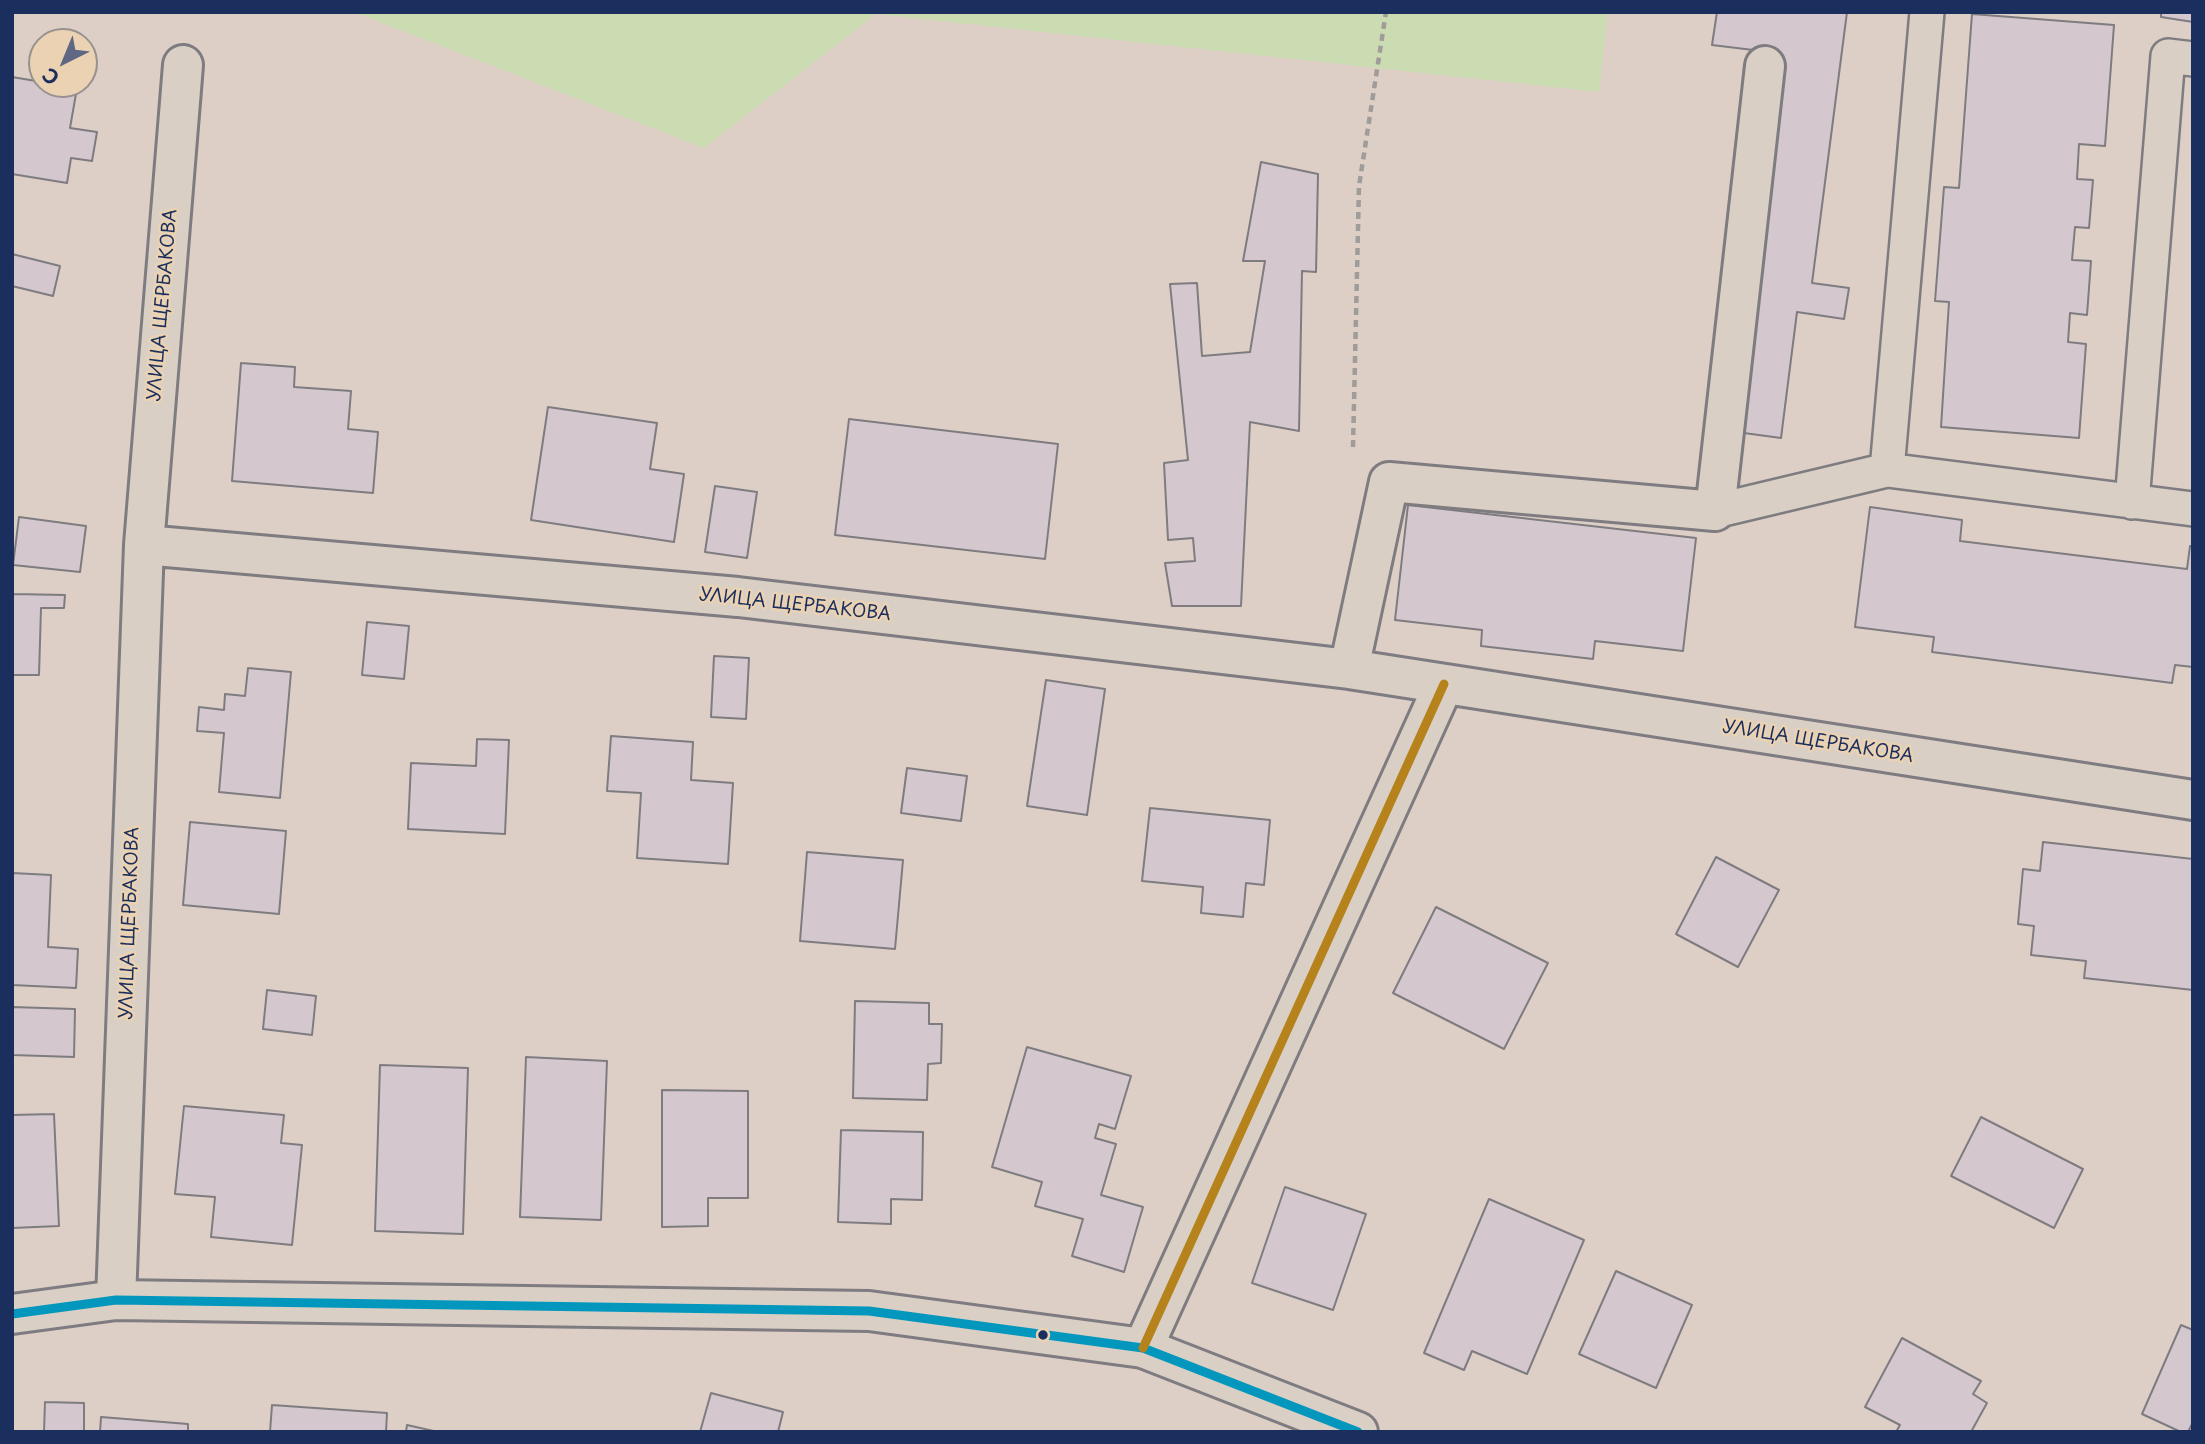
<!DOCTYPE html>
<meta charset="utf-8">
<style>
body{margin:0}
#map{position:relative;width:2205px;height:1444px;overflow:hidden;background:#ddcfc6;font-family:"Playpen Sans",sans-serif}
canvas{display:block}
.frame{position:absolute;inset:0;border:14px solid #1b2f5e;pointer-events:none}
.north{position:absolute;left:28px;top:28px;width:70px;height:70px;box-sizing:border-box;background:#ead2b2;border:2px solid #979190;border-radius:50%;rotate:223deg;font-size:19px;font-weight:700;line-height:28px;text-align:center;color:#1b2f5e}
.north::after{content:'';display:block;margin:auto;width:24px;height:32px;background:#5f6782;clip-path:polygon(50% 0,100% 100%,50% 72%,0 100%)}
</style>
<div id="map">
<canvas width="2205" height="1444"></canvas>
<div class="frame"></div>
<div class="north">С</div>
</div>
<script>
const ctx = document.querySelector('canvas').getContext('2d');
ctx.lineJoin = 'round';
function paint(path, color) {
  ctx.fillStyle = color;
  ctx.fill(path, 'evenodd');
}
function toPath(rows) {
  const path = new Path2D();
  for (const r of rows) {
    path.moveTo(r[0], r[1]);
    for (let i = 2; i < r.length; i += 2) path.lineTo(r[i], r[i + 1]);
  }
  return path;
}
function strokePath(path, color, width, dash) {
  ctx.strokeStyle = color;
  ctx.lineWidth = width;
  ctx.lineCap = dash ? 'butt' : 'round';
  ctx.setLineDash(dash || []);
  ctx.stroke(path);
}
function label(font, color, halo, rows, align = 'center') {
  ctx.font = font + ' "Playpen Sans",sans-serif';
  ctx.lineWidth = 5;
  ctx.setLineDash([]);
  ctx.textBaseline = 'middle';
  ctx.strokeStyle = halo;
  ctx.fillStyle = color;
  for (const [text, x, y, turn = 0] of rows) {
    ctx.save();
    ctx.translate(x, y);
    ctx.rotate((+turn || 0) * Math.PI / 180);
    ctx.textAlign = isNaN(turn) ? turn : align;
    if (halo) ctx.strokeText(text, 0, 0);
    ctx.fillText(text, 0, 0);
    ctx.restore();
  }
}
const green = toPath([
 [354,12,1608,12,1599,92,876,14,704,148]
]);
const building = toPath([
 [1717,12,1847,12,1812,283,1849,288,1844,319,1797,312,1781,438,1729,431,1778,53,1712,45,1717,12],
 [2161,12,2193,12,2193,22,2161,17,2161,12],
 [1972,14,2114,25,2105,146,2079,144,2077,179,2093,180,2089,228,2075,227,2072,260,2091,261,2087,315,2070,313,2068,342,2086,344,2079,438,1941,427,1949,302,1935,301,1944,187,1959,188,1972,14],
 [12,77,42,82,42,84,77,88,70,128,97,132,92,161,71,158,67,183,12,174,12,77],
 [1261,162,1318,174,1316,272,1302,271,1299,431,1250,422,1241,606,1172,606,1165,563,1195,561,1193,538,1168,540,1164,463,1188,460,1170,284,1197,283,1202,356,1250,352,1265,261,1243,261,1261,162],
 [12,254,60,266,53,296,12,286,12,254],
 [241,363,295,367,294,387,351,391,348,429,378,432,373,493,232,481,241,363],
 [548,407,657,423,650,469,684,474,674,542,531,520,548,407],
 [849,419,1058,444,1045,559,835,535,849,419],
 [715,486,757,492,747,558,705,552,715,486],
 [1408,505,1696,538,1683,651,1595,641,1593,659,1481,646,1482,630,1395,620,1408,505],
 [1870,507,1962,520,1960,541,2187,569,2190,546,2193,547,2193,667,2175,665,2172,683,1932,652,1934,637,1855,627,1870,507],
 [19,517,86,526,80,572,13,565,19,517],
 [12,571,13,594,65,595,64,608,41,608,39,675,12,675,12,571],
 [367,622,409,626,404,679,362,675,367,622],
 [714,656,749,658,746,719,711,717,714,656],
 [248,668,291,672,280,798,219,792,224,733,197,731,199,707,224,710,225,694,245,696,248,668],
 [1046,680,1105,689,1087,815,1027,806,1046,680],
 [611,736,693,742,691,780,733,783,728,864,637,858,641,793,607,791,611,736],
 [477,739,509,740,505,834,408,829,411,763,476,766,477,739],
 [907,768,967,776,961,821,901,813,907,768],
 [1150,808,1270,820,1264,885,1246,883,1243,917,1201,913,1203,887,1142,881,1150,808],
 [190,822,286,831,279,914,183,905,190,822],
 [2043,842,2193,859,2193,990,2084,978,2086,961,2031,955,2034,926,2018,924,2023,869,2040,871,2043,842],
 [807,852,903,860,895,949,800,941,807,852],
 [1716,857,1779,890,1738,967,1676,934,1716,857],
 [12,873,51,875,48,947,78,949,76,988,12,985,12,873],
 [1436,907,1548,963,1504,1049,1393,993,1436,907],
 [267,990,316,996,312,1035,263,1029,267,990],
 [855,1001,929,1003,929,1024,942,1024,941,1063,928,1064,927,1100,853,1098,855,1001],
 [12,1007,75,1009,74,1057,12,1055,12,1007],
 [1027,1047,1131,1076,1115,1129,1099,1124,1095,1138,1116,1144,1101,1195,1143,1207,1124,1272,1072,1256,1083,1219,1035,1206,1042,1182,992,1167,1027,1047],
 [526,1057,607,1061,601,1220,520,1217,526,1057],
 [380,1065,468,1068,463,1234,375,1231,380,1065],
 [662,1090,748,1091,748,1198,708,1198,708,1226,662,1227,662,1090],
 [184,1106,284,1115,281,1143,302,1145,292,1245,211,1237,215,1197,175,1194,184,1106],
 [54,1114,59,1226,12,1228,12,1115,54,1114],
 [1981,1117,2083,1169,2054,1228,1951,1176,1981,1117],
 [841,1130,923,1132,922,1200,891,1199,891,1224,838,1222,841,1130],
 [1285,1187,1366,1214,1333,1310,1252,1283,1285,1187],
 [1489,1199,1584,1240,1527,1374,1472,1351,1464,1370,1424,1353,1489,1199],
 [1616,1271,1692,1305,1656,1388,1579,1354,1616,1271],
 [2181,1325,2193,1330,2193,1422,2188,1432,2181,1432,2142,1414,2181,1325],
 [1902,1338,1981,1381,1973,1394,1987,1403,1971,1432,1896,1432,1900,1425,1865,1407,1902,1338],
 [711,1393,783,1412,778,1432,700,1432,711,1393],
 [45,1402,84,1403,84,1432,44,1432,45,1402],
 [272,1405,387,1413,386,1432,270,1432,272,1405],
 [101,1417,188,1424,188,1432,100,1432,101,1417],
 [407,1425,438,1432,406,1432,407,1425]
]);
const path = toPath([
 [1353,447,1359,186,1386,12]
]);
const lane = toPath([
 [1887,470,1927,12],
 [2132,502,2168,56,2193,59],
 [1715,511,1887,470,2193,509]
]);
const street = toPath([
 [144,545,738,597,1349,669,2193,800],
 [1349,669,1389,482,1715,511,1765,66],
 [116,1300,144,545,183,65],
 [1143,1348,1444,684]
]);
const secondary = toPath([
 [12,1314,116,1300,869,1311,1143,1348,1358,1432]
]);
const bus1 = toPath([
 [12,1314,116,1300,869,1311,1143,1348,1358,1432]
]);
const bus2 = toPath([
 [1143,1348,1444,684]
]);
const markers = [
 [1043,1335,6,"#1b2f5e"]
];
const streetNames = [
 ["УЛИЦА ЩЕРБАКОВА",163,305,-85],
 ["УЛИЦА ЩЕРБАКОВА",795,605,6],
 ["УЛИЦА ЩЕРБАКОВА",1818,742,9],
 ["УЛИЦА ЩЕРБАКОВА",130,923,-88]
];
paint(green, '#ccdcb2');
paint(building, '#d4c8ce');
strokePath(building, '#7e7c81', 2);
strokePath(lane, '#7e7c81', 38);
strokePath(street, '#7e7c81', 44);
strokePath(secondary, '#7e7c81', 44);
strokePath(path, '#a09c9a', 4.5, [7, 5]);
strokePath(lane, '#d9cfc4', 33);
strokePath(street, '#d9cfc4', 38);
strokePath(secondary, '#d9cfc4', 38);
strokePath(bus1, '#0497bd', 9);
strokePath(bus2, '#b5821c', 9);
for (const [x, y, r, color] of markers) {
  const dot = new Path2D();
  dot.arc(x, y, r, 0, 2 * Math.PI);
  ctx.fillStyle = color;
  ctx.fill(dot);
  strokePath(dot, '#ead2b2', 2.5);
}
label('18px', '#1b2f5e', '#ead2b2', streetNames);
</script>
